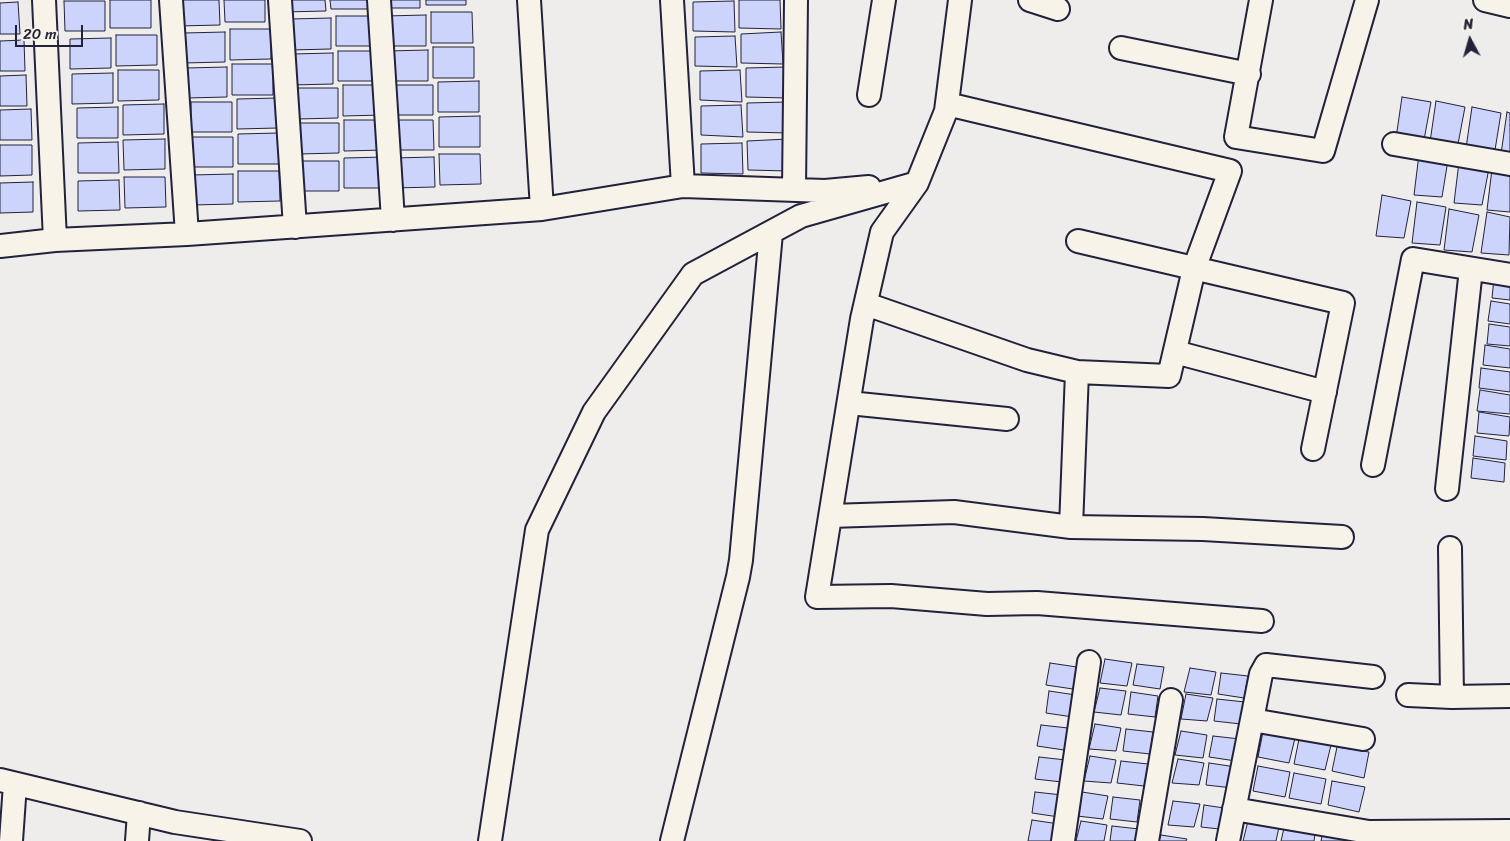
<!DOCTYPE html>
<style>
body{margin:0}
#map{position:relative;width:1510px;height:841px;overflow:hidden;background:#eeedec;font-family:Sriracha,sans-serif}
canvas{display:block}
.north{position:absolute;left:1445px;top:15px;width:50px;height:50px;-webkit-text-stroke:4px #f7f3e8;paint-order:stroke;rotate:354deg;font-size:14px;font-weight:700;line-height:20px;text-align:center;color:#22223b}
.north::after{content:'';display:block;margin:auto;width:18px;height:22px;background:#22223b;clip-path:polygon(50% 0,100% 100%,50% 72%,0 100%)}
.scale{position:absolute;left:15px;top:25px;width:68px;height:22px;box-sizing:border-box;border:2px solid #22223b;border-top:0;padding-left:6px;font-size:15px;line-height:18px;white-space:nowrap;color:#22223b;-webkit-text-stroke:4px #f7f3e8;paint-order:stroke}
</style>
<div id="map">
<canvas width="1510" height="841"></canvas>
<div class="north">N</div>
<div class="scale">20 m</div>
</div>
<script>
const ctx = document.querySelector('canvas').getContext('2d');
ctx.lineJoin = 'round';
function paint(path, color) {
  ctx.fillStyle = color;
  ctx.fill(path, 'evenodd');
}
function toPath(rows) {
  const path = new Path2D();
  for (const r of rows) {
    path.moveTo(r[0], r[1]);
    for (let i = 2; i < r.length; i += 2) path.lineTo(r[i], r[i + 1]);
  }
  return path;
}
function strokePath(path, color, width, dash) {
  ctx.strokeStyle = color;
  ctx.lineWidth = width;
  ctx.lineCap = dash ? 'butt' : 'round';
  ctx.setLineDash(dash || []);
  ctx.stroke(path);
}
const building = toPath([
 [110,0,151,0,151,28,110,28,110,0],
 [178,0,219,0,220,25,178,26,178,0],
 [224,0,265,0,265,22,225,22,224,0],
 [284,0,325,0,326,11,284,12,284,0],
 [330,0,371,0,371,9,331,9,330,0],
 [384,0,420,0,420,8,384,8,384,0],
 [426,0,466,0,466,5,426,5,426,0],
 [739,0,780,0,781,29,739,28,739,0],
 [64,1,105,1,105,31,65,31,64,1],
 [734,1,735,32,693,31,693,2,734,1],
 [18,2,20,34,0,34,0,3,18,2],
 [431,12,472,12,473,43,431,43,431,12],
 [426,15,426,46,385,46,385,16,426,15],
 [336,16,377,16,377,46,336,46,336,16],
 [331,18,331,49,290,50,290,19,331,18],
 [230,29,271,29,271,59,230,60,230,29],
 [225,32,225,62,184,63,184,33,225,32],
 [781,32,783,64,741,63,741,34,781,32],
 [116,35,157,35,157,65,116,66,116,35],
 [735,36,737,67,695,66,695,37,735,36],
 [111,38,111,68,70,69,70,39,111,38],
 [24,40,25,71,0,71,0,41,24,40],
 [433,47,474,47,474,78,433,78,433,47],
 [428,50,428,81,387,81,387,51,428,50],
 [338,51,379,51,379,81,338,81,338,51],
 [333,53,333,84,292,85,292,54,333,53],
 [232,64,273,64,273,95,232,95,232,64],
 [227,67,227,97,186,98,186,68,227,67],
 [786,67,788,98,746,97,746,68,786,67],
 [118,70,159,70,159,100,118,101,118,70],
 [740,70,742,102,700,100,700,71,740,70],
 [113,73,113,103,72,104,72,74,113,73],
 [26,75,27,106,0,106,0,76,26,75],
 [479,81,479,112,438,112,438,82,479,81],
 [343,85,384,85,384,115,343,116,343,85],
 [392,85,433,85,433,115,392,115,392,85],
 [297,88,338,88,338,118,297,119,297,88],
 [1402,97,1431,102,1424,140,1396,138,1402,97],
 [278,98,278,128,237,129,237,99,278,98],
 [1436,101,1465,107,1458,144,1430,142,1436,101],
 [191,102,232,102,232,132,191,132,191,102],
 [787,102,789,133,747,132,747,103,787,102],
 [164,104,164,134,123,135,123,105,164,104],
 [741,105,743,137,701,135,701,106,741,105],
 [118,107,118,138,77,138,77,108,118,107],
 [1472,107,1501,113,1495,150,1466,148,1472,107],
 [31,109,32,140,0,140,0,110,31,109],
 [1507,112,1510,113,1510,154,1501,154,1507,112],
 [480,116,480,147,439,147,439,117,480,116],
 [344,120,384,120,385,150,344,151,344,120],
 [393,120,433,120,434,150,393,150,393,120],
 [298,123,339,123,339,153,298,154,298,123],
 [278,133,279,164,238,164,238,134,278,133],
 [192,137,233,137,233,167,192,167,192,137],
 [165,139,165,169,124,170,123,140,165,139],
 [788,139,789,171,748,170,747,141,788,139],
 [118,142,119,173,78,173,78,143,118,142],
 [742,143,743,174,701,173,701,144,742,143],
 [0,145,32,145,32,175,0,176,0,145],
 [439,154,480,154,481,184,440,185,439,154],
 [1419,154,1448,160,1442,197,1414,195,1419,154],
 [385,157,386,188,344,188,344,158,385,157],
 [434,157,435,187,393,188,393,158,434,157],
 [298,161,339,161,339,191,299,191,298,161],
 [1459,162,1489,168,1482,205,1454,203,1459,162],
 [1492,169,1510,173,1510,212,1487,210,1492,169],
 [238,171,279,171,280,201,238,202,238,171],
 [233,174,233,204,193,205,192,175,233,174],
 [124,177,165,177,166,207,125,208,124,177],
 [119,180,120,210,78,211,78,181,119,180],
 [33,182,33,212,0,213,0,183,33,182],
 [1382,195,1411,201,1404,238,1376,236,1382,195],
 [1417,202,1446,207,1440,245,1412,243,1417,202],
 [1449,209,1479,215,1472,252,1444,250,1449,209],
 [1487,212,1510,217,1509,255,1481,253,1487,212],
 [1494,278,1510,280,1510,300,1492,298,1494,278],
 [1491,301,1510,304,1510,324,1488,321,1491,301],
 [1489,324,1510,327,1510,346,1487,344,1489,324],
 [1485,345,1510,349,1510,368,1483,365,1485,345],
 [1481,368,1510,372,1510,392,1479,388,1481,368],
 [1480,390,1510,395,1510,414,1477,411,1480,390],
 [1479,412,1510,417,1509,436,1477,433,1479,412],
 [1475,436,1507,441,1506,460,1473,456,1475,436],
 [1473,458,1505,463,1504,482,1471,478,1473,458],
 [1105,659,1132,663,1127,686,1100,683,1105,659],
 [1050,663,1077,667,1073,689,1046,685,1050,663],
 [1137,664,1164,667,1160,689,1133,685,1137,664],
 [1190,668,1216,672,1211,695,1184,692,1190,668],
 [1221,673,1248,676,1244,698,1218,694,1221,673],
 [1100,688,1126,691,1121,715,1094,712,1100,688],
 [1049,691,1076,695,1073,717,1046,713,1049,691],
 [1131,692,1158,696,1155,717,1128,714,1131,692],
 [1186,694,1213,698,1207,721,1181,719,1186,694],
 [1217,699,1245,702,1241,724,1214,721,1217,699],
 [1095,724,1121,728,1116,751,1089,749,1095,724],
 [1041,725,1068,728,1064,750,1037,746,1041,725],
 [1126,729,1153,732,1150,754,1123,751,1126,729],
 [1181,731,1207,735,1203,758,1175,755,1181,731],
 [1263,732,1295,738,1289,763,1258,757,1263,732],
 [1213,736,1240,739,1236,761,1209,757,1213,736],
 [1299,739,1331,745,1325,770,1294,764,1299,739],
 [1337,747,1369,752,1364,778,1332,771,1337,747],
 [1090,756,1116,760,1111,783,1084,781,1090,756],
 [1039,757,1066,760,1062,782,1035,779,1039,757],
 [1178,759,1204,763,1199,785,1172,783,1178,759],
 [1121,761,1148,764,1144,786,1117,783,1121,761],
 [1209,763,1236,767,1233,788,1206,785,1209,763],
 [1258,766,1290,772,1285,797,1253,791,1258,766],
 [1294,773,1326,779,1321,804,1289,798,1294,773],
 [1332,781,1365,787,1359,812,1328,805,1332,781],
 [1035,792,1062,795,1059,817,1032,813,1035,792],
 [1082,792,1108,796,1103,819,1077,816,1082,792],
 [1113,797,1140,800,1137,822,1110,819,1113,797],
 [1173,801,1200,804,1194,827,1168,825,1173,801],
 [1204,805,1231,809,1228,830,1201,827,1204,805],
 [1032,820,1059,824,1056,841,1028,841,1032,820],
 [1081,821,1107,825,1104,841,1076,841,1081,821],
 [1248,821,1279,827,1276,841,1243,841,1248,821],
 [1112,826,1139,829,1137,841,1110,841,1112,826],
 [1284,828,1315,834,1314,841,1281,841,1284,828],
 [1161,835,1187,839,1186,841,1159,841,1161,835],
 [1322,836,1351,841,1321,841,1322,836]
]);
const street = toPath([
 [44,0,55,240],
 [171,0,187,234],
 [280,0,295,227],
 [379,0,393,220],
 [672,0,683,186],
 [960,0,946,111,917,183,882,232,862,319,817,597,891,596,987,604,1037,603,1262,621],
 [1030,0,1058,9],
 [1261,0,1236,137,1323,151,1367,0],
 [1485,0,1510,6],
 [1121,48,1249,74],
 [869,95,884,0],
 [1394,144,1510,164],
 [794,190,796,0],
 [542,209,683,186,825,191,869,187],
 [1078,241,1343,303,1313,449],
 [0,246,55,240,187,234,542,209,529,0],
 [866,304,1027,360,1077,372,1169,376,1194,269,1230,171,947,104],
 [1175,352,1325,392],
 [849,403,1007,419],
 [1373,465,1413,259,1510,275],
 [1447,489,1471,269],
 [830,516,954,512,1071,527,1077,372],
 [1071,527,1203,529,1342,537],
 [1450,548,1452,697],
 [1408,695,1452,697,1510,696],
 [1252,720,1363,739],
 [0,780,175,822,300,841],
 [1234,809,1369,832,1510,831],
 [11,841,15,784],
 [137,841,139,813],
 [490,841,537,530,594,412,693,274,801,216,917,183],
 [672,841,738,577,741,560,771,233],
 [1063,841,1089,662],
 [1147,841,1171,700],
 [1228,841,1261,674,1266,665,1373,677]
]);
paint(building, '#ccd4fc');
strokePath(building, '#22223b', 1);
strokePath(street, '#22223b', 26);
strokePath(street, '#f7f3e8', 22);
</script>
